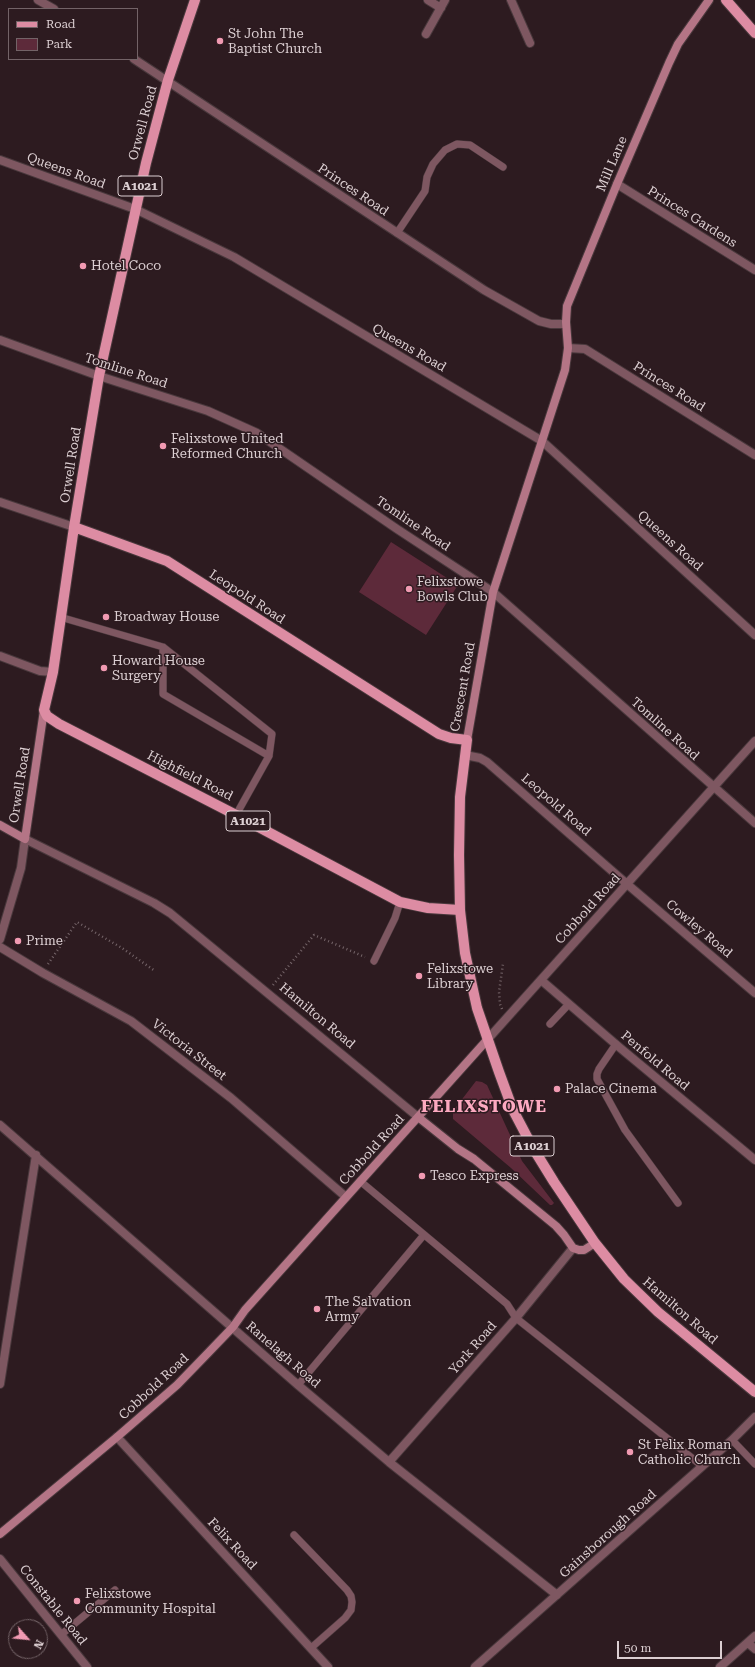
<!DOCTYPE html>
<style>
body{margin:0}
#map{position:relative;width:755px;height:1667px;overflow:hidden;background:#2d1b20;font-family:"Roboto Serif",serif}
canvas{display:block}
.legend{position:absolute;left:8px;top:8px;width:130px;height:52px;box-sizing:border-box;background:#2d1b20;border:1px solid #736367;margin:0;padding:5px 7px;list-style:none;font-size:12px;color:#dccfd2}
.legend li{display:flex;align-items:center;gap:8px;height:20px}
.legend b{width:20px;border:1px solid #736367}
.north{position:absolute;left:8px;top:1619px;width:40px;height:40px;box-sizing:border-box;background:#2d1b20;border:1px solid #736367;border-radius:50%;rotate:117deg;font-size:11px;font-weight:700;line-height:16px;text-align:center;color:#dccfd2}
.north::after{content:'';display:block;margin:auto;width:14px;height:18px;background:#f19ab2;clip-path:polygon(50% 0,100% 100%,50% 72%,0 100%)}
.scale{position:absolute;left:617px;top:1641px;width:105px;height:18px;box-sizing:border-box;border:2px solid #dccfd2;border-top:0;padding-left:5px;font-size:12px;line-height:14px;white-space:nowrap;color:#dccfd2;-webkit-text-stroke:3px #2d1b20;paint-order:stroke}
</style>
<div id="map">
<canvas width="755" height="1667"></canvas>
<ul class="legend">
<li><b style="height:5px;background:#dd8ca3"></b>Road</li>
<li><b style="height:11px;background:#5d2a3a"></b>Park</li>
</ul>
<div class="north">N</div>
<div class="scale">50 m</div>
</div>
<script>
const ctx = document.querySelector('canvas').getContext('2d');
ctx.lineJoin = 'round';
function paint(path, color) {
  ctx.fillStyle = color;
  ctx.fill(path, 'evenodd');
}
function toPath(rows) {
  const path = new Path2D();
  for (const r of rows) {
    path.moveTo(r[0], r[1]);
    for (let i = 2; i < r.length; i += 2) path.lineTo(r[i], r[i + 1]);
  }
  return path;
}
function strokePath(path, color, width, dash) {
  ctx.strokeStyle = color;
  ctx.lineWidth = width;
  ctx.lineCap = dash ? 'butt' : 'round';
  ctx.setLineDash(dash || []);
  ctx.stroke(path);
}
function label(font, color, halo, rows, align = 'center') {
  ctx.font = font + ' "Roboto Serif",serif';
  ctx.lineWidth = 3;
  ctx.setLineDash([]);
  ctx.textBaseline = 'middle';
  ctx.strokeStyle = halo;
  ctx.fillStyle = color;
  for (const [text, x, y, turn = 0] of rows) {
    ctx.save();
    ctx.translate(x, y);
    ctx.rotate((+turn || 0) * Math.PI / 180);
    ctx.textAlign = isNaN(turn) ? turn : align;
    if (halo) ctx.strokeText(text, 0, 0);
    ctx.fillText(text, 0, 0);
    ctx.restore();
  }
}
const green = toPath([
 [391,542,458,585,426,635,359,592],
 [476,1081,482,1082,487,1085,522,1161,554,1203,552,1205,550,1205,511,1168,453,1119,453,1111]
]);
const path = toPath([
 [48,964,77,922,122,948,155,971],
 [273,985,314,935,365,957],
 [502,1009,500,1004,499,992,503,964]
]);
const lane = toPath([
 [397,233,425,191,427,177,433,164,445,150,457,144,470,145,503,167],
 [60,617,163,647,272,734,269,756,236,815],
 [163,647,163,694,269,756],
 [374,961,395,918,400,902],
 [550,1024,569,1004],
 [616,1044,599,1069,597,1074,597,1079,625,1130,678,1203],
 [360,1181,507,1304,516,1318,702,1466],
 [298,1385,423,1236],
 [732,1440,755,1464],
 [294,1535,347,1590,351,1596,352,1602,351,1610,345,1618,311,1648],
 [62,1634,115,1590]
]);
const street = toPath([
 [38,0,54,9],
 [428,0,441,8],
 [511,0,530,43],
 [426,34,445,0],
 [134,59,484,290,539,321,551,324,566,324],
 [0,160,135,209,234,257,542,441,755,635],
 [617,184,755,270],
 [0,340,99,376,208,411,257,433,397,529,493,592,755,823],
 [568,348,585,349,755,455],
 [0,502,74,527],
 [0,656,40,671,53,672],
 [465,755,480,758,487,762,627,884,755,993],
 [0,939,21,868,25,839,154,903,170,913,418,1117],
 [0,947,43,973,131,1021,231,1098,346,1197],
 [541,980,619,1047,755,1160],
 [487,1040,755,741],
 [0,1125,298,1385,389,1462,557,1595],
 [0,1384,36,1155],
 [117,1437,328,1667],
 [389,1462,516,1318,573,1248],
 [0,1559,87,1667],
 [748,1643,755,1649],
 [475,1667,732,1440,755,1417],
 [720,1667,755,1636]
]);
const secondary = toPath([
 [467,740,493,592,565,370,568,348,566,322,567,306,617,184,669,63,678,44,709,0],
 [0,825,25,839,44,710],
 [418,1117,458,1149,474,1159,556,1226,564,1235,573,1248,579,1250,584,1250,595,1243],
 [0,1534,117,1437,177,1385,208,1353,233,1327,245,1310,487,1040]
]);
const primary = toPath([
 [195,0,168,80,146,163,99,376,74,527,53,672,44,710,47,716,59,724,236,815,400,902,428,908,460,910],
 [726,0,755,33],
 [74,527,167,561,439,734,451,738,467,740,460,797,459,855,460,910,465,953,477,1008,499,1072,513,1110,533,1148,554,1182,595,1243,624,1279,658,1312,755,1392]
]);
const markers = [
 [220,41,4,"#f19ab2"],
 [83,266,4,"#f19ab2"],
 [163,446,4,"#f19ab2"],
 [409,589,4,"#f19ab2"],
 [106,617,4,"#f19ab2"],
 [104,668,4,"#f19ab2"],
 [18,941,4,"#f19ab2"],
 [419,976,4,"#f19ab2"],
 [557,1089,4,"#f19ab2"],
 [422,1176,4,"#f19ab2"],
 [317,1309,4,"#f19ab2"],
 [630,1452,4,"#f19ab2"],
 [77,1601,4,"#f19ab2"]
];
const shields = [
 [140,186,44],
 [248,821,44],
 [532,1146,44]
];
const shieldNames = [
 ["A1021",140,186],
 ["A1021",248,821],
 ["A1021",532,1146]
];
const poiNames = [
 ["St John The",228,34],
 ["Baptist Church",228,49],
 ["Hotel Coco",91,266],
 ["Felixstowe United",171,439],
 ["Reformed Church",171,454],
 ["Felixstowe",417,582],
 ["Bowls Club",417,597],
 ["Broadway House",114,617],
 ["Howard House",112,661],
 ["Surgery",112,676],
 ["Prime",26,941],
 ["Felixstowe",427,969],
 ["Library",427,984],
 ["Palace Cinema",565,1089],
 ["Tesco Express",430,1176],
 ["The Salvation",325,1302],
 ["Army",325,1317],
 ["St Felix Roman",638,1445],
 ["Catholic Church",638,1460],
 ["Felixstowe",85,1594],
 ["Community Hospital",85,1609]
];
const streetNames = [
 ["Orwell Road",143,123,-75],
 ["Mill Lane",612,164,-67],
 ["Queens Road",66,171,20],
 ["Princes Road",353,190,34],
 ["Princes Gardens",692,217,32],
 ["Queens Road",409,348,30],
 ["Tomline Road",126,371,18],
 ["Princes Road",669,387,32],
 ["Orwell Road",71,465,-81],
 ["Tomline Road",413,524,34],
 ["Queens Road",670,541,42],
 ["Leopold Road",247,597,33],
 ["Crescent Road",463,687,-80],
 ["Tomline Road",665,729,42],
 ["Highfield Road",190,776,27],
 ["Orwell Road",20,785,-81],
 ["Leopold Road",556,805,41],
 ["Cobbold Road",588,909,-48],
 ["Cowley Road",699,929,40],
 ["Hamilton Road",317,1016,40],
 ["Victoria Street",189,1050,38],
 ["Penfold Road",655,1061,40],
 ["Cobbold Road",372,1150,-48],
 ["Hamilton Road",680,1311,41],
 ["York Road",473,1348,-49],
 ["Ranelagh Road",283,1355,41],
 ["Cobbold Road",154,1387,-43],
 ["Gainsborough Road",608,1534,-42],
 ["Felix Road",232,1544,47],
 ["Constable Road",53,1605,51]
];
const districtNames = [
 ["FELIXSTOWE",484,1107]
];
paint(green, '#5d2a3a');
strokePath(lane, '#49383c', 8);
strokePath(street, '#49383c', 10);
strokePath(secondary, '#49383c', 10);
strokePath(primary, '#49383c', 12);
strokePath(path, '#76666a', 2.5, [1, 3]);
strokePath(lane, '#7e5761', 7);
strokePath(street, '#7e5761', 8);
strokePath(secondary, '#b47586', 8);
strokePath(primary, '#dd8ca3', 10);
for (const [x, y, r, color] of markers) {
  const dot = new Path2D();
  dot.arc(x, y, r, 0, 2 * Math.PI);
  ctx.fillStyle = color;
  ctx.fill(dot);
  strokePath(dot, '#2d1b20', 1.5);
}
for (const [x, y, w] of shields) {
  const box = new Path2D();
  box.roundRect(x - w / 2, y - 10, w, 20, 3);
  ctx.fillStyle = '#2d1b20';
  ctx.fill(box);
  strokePath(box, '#dccfd2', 1);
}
label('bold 12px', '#dccfd2', null, shieldNames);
label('13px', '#dccfd2', '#2d1b20', poiNames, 'left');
label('13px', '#dccfd2', '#2d1b20', streetNames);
ctx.letterSpacing = '1px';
label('bold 17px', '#fca9c0', '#2d1b20', districtNames);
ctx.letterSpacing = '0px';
</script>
